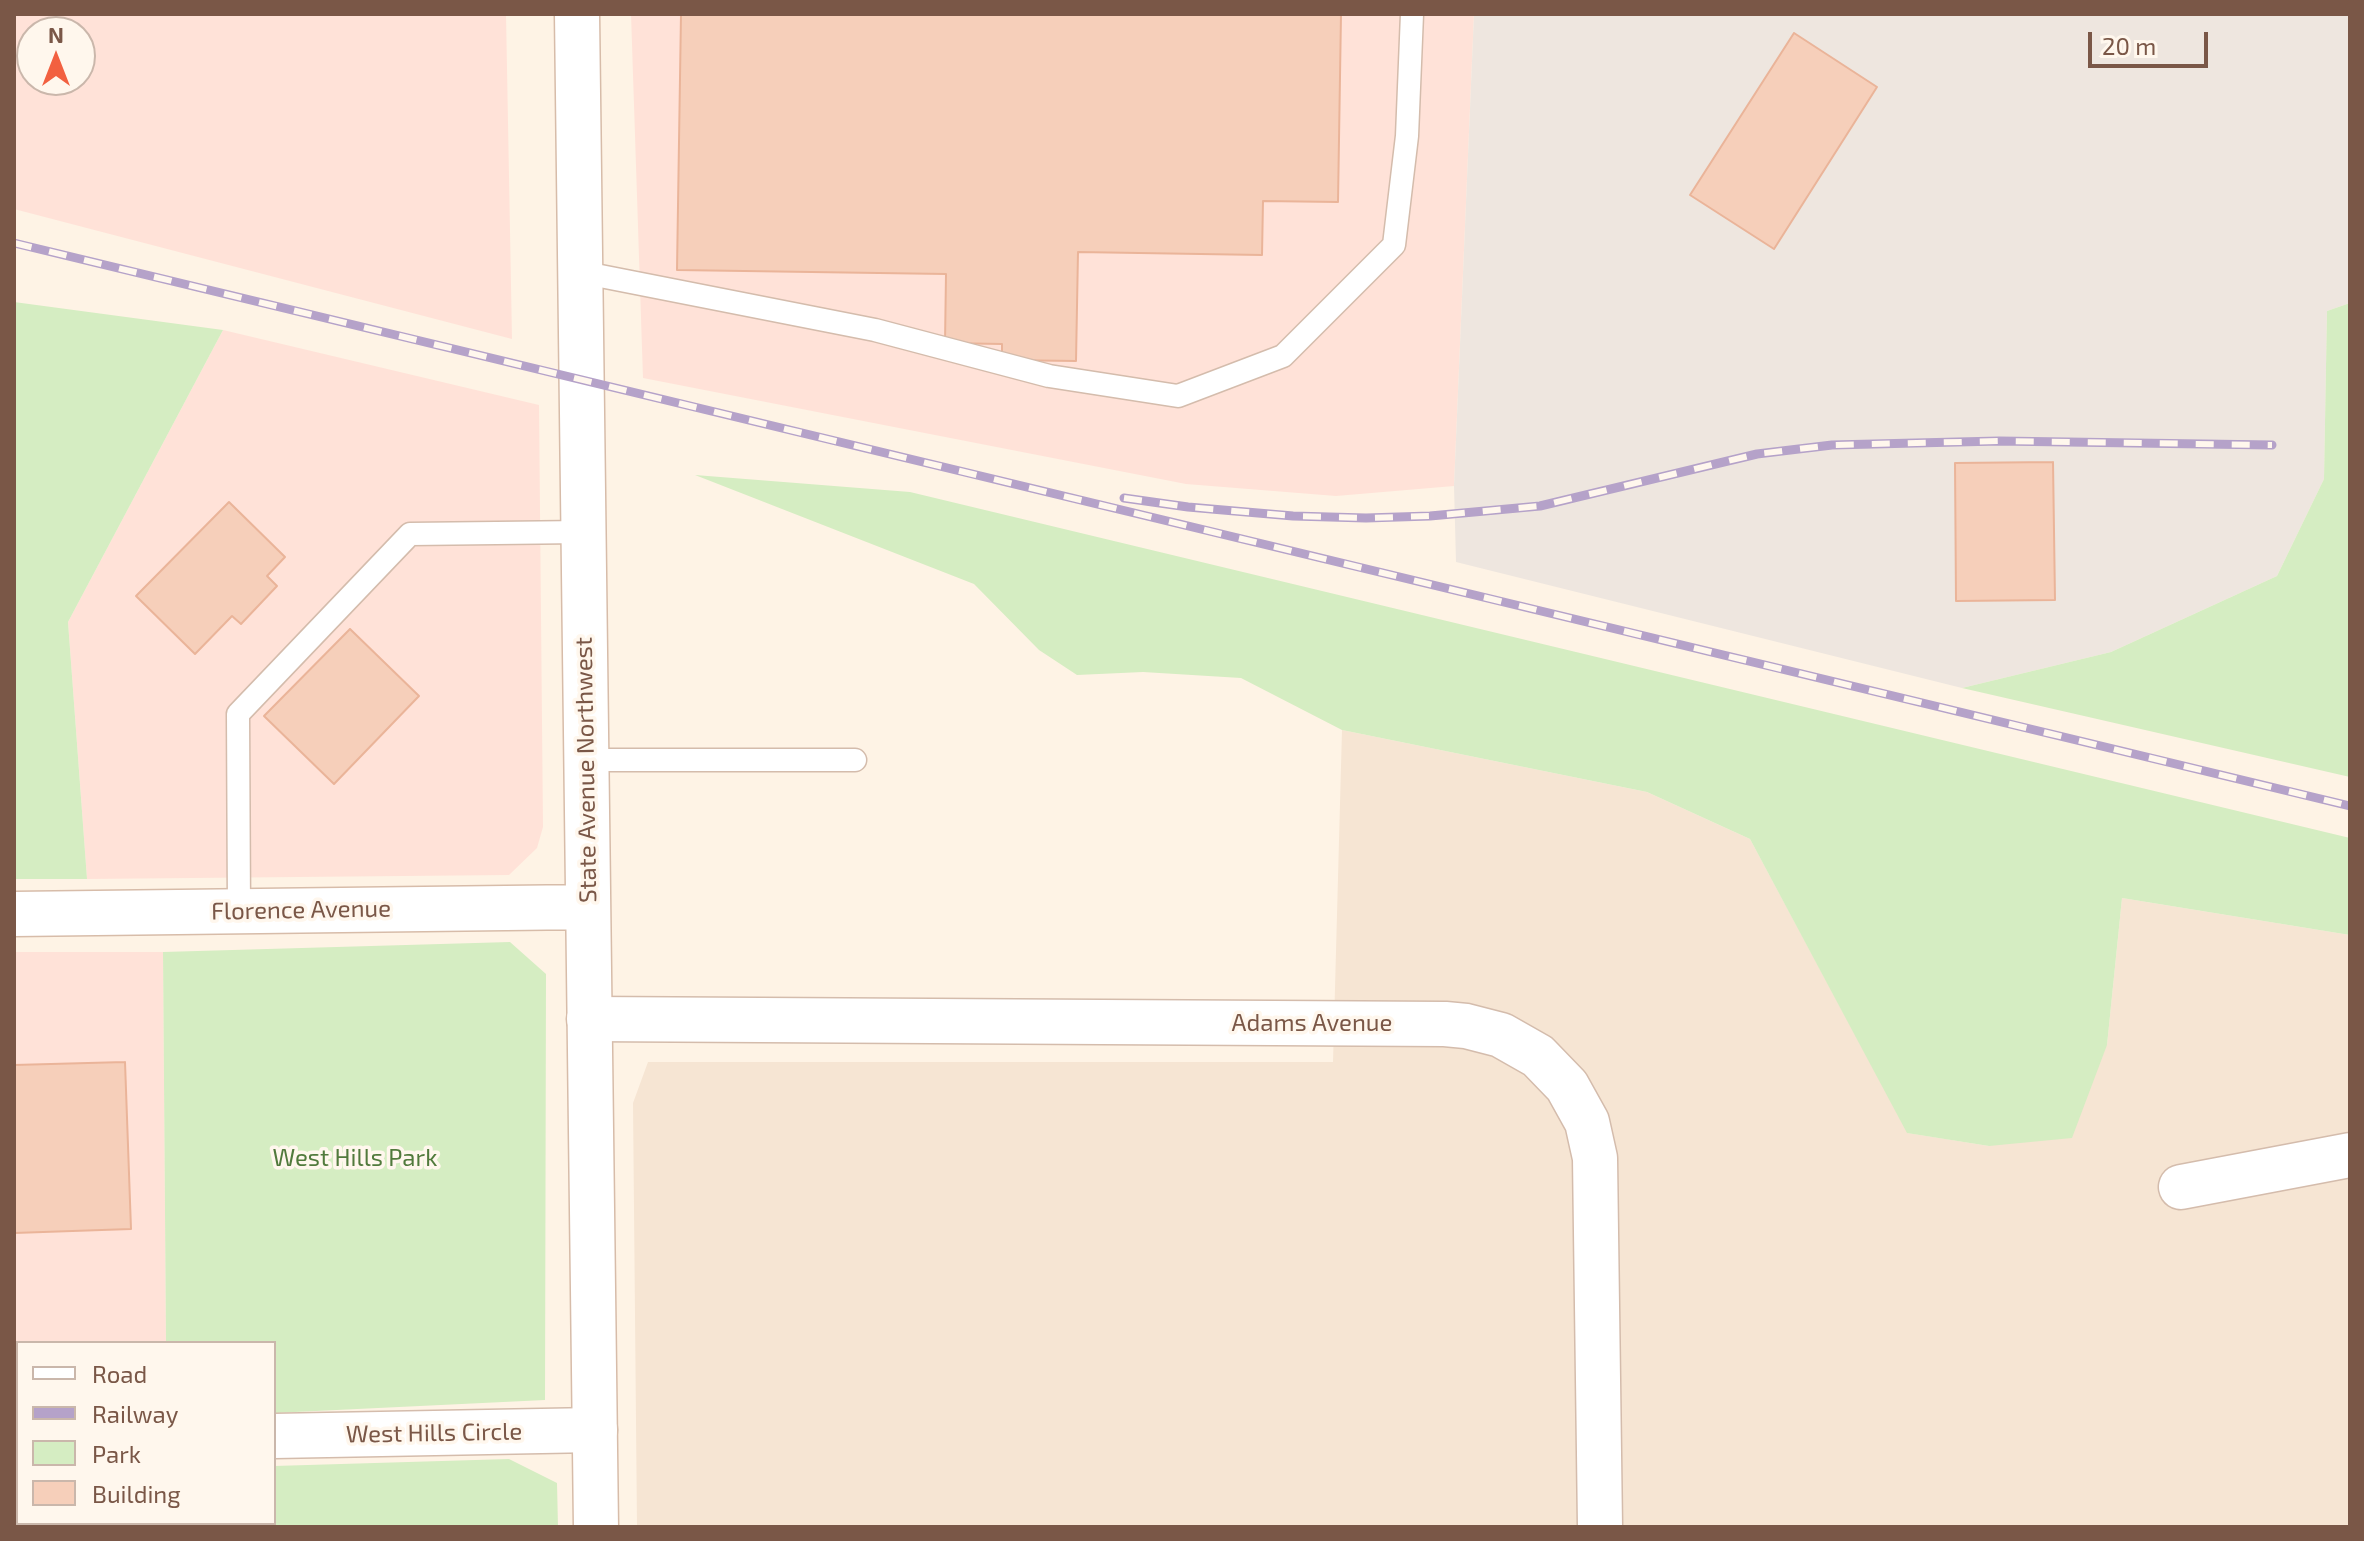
<!DOCTYPE html>
<style>
body{margin:0}
#map{position:relative;width:2364px;height:1541px;overflow:hidden;background:#fef3e5;font-family:"Exo 2",sans-serif}
canvas{display:block}
.frame{position:absolute;inset:0;border:16px solid #7a5747;pointer-events:none}
.legend{position:absolute;left:16px;top:1341px;width:260px;height:184px;box-sizing:border-box;background:#fff7ed;border:2px solid #cab7ab;margin:0;padding:10px 14px;list-style:none;font-size:24px;color:#7a5747}
.legend li{display:flex;align-items:center;gap:16px;height:40px}
.legend b{width:40px;border:2px solid #cab7ab}
.north{position:absolute;left:16px;top:16px;width:80px;height:80px;box-sizing:border-box;background:#fff7ed;border:2px solid #cab7ab;border-radius:50%;rotate:0deg;font-size:22px;font-weight:700;line-height:32px;text-align:center;color:#7a5747}
.north::after{content:'';display:block;margin:auto;width:28px;height:36px;background:#f26040;clip-path:polygon(50% 0,100% 100%,50% 72%,0 100%)}
.scale{position:absolute;left:2088px;top:32px;width:120px;height:36px;box-sizing:border-box;border:4px solid #7a5747;border-top:0;padding-left:10px;font-size:24px;line-height:28px;white-space:nowrap;color:#7a5747;-webkit-text-stroke:6px #fff7ed;paint-order:stroke}
</style>
<div id="map">
<canvas width="2364" height="1541"></canvas>
<div class="frame"></div>
<ul class="legend">
<li><b style="height:10px;background:#fff"></b>Road</li>
<li><b style="height:10px;background:#b5a2c9"></b>Railway</li>
<li><b style="height:22px;background:#d5edc2"></b>Park</li>
<li><b style="height:22px;background:#f6cfba"></b>Building</li>
</ul>
<div class="north">N</div>
<div class="scale">20 m</div>
</div>
<script>
const ctx = document.querySelector('canvas').getContext('2d');
ctx.lineJoin = 'round';
function paint(path, color) {
  ctx.fillStyle = color;
  ctx.fill(path, 'evenodd');
}
function toPath(rows) {
  const path = new Path2D();
  for (const r of rows) {
    path.moveTo(r[0], r[1]);
    for (let i = 2; i < r.length; i += 2) path.lineTo(r[i], r[i + 1]);
  }
  return path;
}
function strokePath(path, color, width, dash) {
  ctx.strokeStyle = color;
  ctx.lineWidth = width;
  ctx.lineCap = dash ? 'butt' : 'round';
  ctx.setLineDash(dash || []);
  ctx.stroke(path);
}
function label(font, color, halo, rows, align = 'center') {
  ctx.font = font + ' "Exo 2",sans-serif';
  ctx.lineWidth = 7;
  ctx.setLineDash([]);
  ctx.textBaseline = 'middle';
  ctx.strokeStyle = halo;
  ctx.fillStyle = color;
  for (const [text, x, y, turn = 0] of rows) {
    ctx.save();
    ctx.translate(x, y);
    ctx.rotate((+turn || 0) * Math.PI / 180);
    ctx.textAlign = isNaN(turn) ? turn : align;
    if (halo) ctx.strokeText(text, 0, 0);
    ctx.fillText(text, 0, 0);
    ctx.restore();
  }
}
const residential = toPath([
 [1342,730,1647,792,1750,839,1908,1133,1989,1146,2107,1045,2122,898,2350,935,2350,1527,637,1527,633,1103,648,1062,1333,1062]
]);
const commercial = toPath([
 [14,14,506,14,512,339,14,209],
 [32,32,80,32,80,80,32,80],
 [631,14,1474,14,1454,486,1336,496,1186,484,643,378],
 [223,330,539,405,543,827,537,848,509,875,87,879,68,622],
 [14,952,163,952,166,1343,18,1343,18,1407,14,1408]
]);
const industrial = toPath([
 [1474,14,2350,14,2350,303,2327,311,2324,479,2277,576,2111,652,1962,688,1456,562,1454,486]
]);
const green = toPath([
 [14,302,223,330,68,622,87,879,14,879],
 [2350,303,2350,777,1962,688,2111,652,2277,576,2324,479,2327,311],
 [695,475,910,492,2350,838,2350,935,2122,898,2107,1045,2072,1138,1989,1146,1907,1133,1750,839,1647,792,1342,730,1241,678,1143,672,1077,675,1039,650,974,584],
 [510,942,546,974,545,1400,274,1413,274,1343,166,1343,163,952],
 [509,1459,557,1483,558,1527,14,1527,14,1515,18,1513,18,1523,274,1523,274,1466]
]);
const building = toPath([
 [681,14,1341,14,1338,202,1263,201,1262,255,1078,252,1076,361,1002,360,1002,344,945,343,946,274,677,270,681,14],
 [1794,33,1877,87,1774,249,1690,195,1794,33],
 [2053,462,2055,600,1956,601,1955,463,2053,462],
 [229,502,285,557,267,576,277,586,241,624,232,616,195,654,136,596,229,502],
 [350,629,419,696,334,784,264,716,350,629],
 [125,1062,131,1229,14,1233,14,1065,125,1062]
]);
const lane = toPath([
 [580,272,875,330,1049,376,1178,396,1283,356,1394,245,1407,136,1412,14],
 [586,760,855,760],
 [239,911,238,714,410,534,583,532]
]);
const street = toPath([
 [589,1019,1445,1024,1466,1026,1501,1035,1538,1056,1567,1086,1587,1122,1595,1158,1600,1527],
 [2181,1187,2350,1155],
 [274,1436,595,1430],
 [14,1477,18,1475]
]);
const secondary = toPath([
 [577,14,596,1527],
 [14,914,588,907]
]);
const rail = toPath([
 [14,243,2350,806],
 [1124,498,1188,507,1293,516,1366,518,1430,516,1540,506,1757,454,1832,445,1999,441,2272,445]
]);
const streetNames = [
 ["State Avenue Northwest",586,770,-91],
 ["Florence Avenue",301,910,-1],
 ["Adams Avenue",1312,1023],
 ["West Hills Circle",434,1433,-1]
];
const parkNames = [
 ["West Hills Park",355,1158]
];
paint(residential, '#f6e5d3');
paint(commercial, '#ffe2d8');
paint(industrial, '#eee6df');
paint(green, '#d5edc2');
paint(building, '#f6cfba');
strokePath(building, '#eab499', 2);
strokePath(lane, '#d4bcac', 25);
strokePath(street, '#d4bcac', 47);
strokePath(secondary, '#d7bca9', 47);
strokePath(lane, '#fff', 22);
strokePath(street, '#fff', 44);
strokePath(secondary, '#fff', 44);
strokePath(rail, '#b5a2c9', 9);
strokePath(rail, '#fff7ed', 6, [18]);
label('24px', '#7a5747', '#fff7ed', streetNames);
label('24px', '#517a3c', '#fff7ed', parkNames);
</script>
